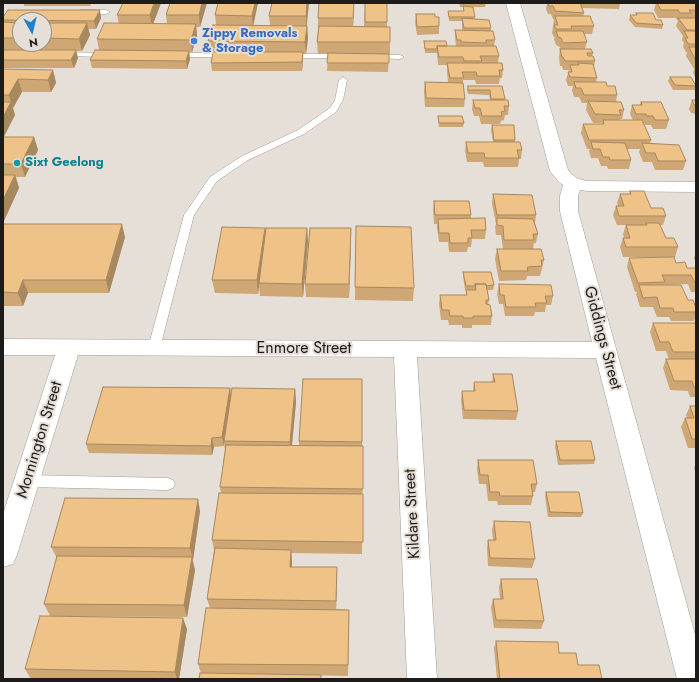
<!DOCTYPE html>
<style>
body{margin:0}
#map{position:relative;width:699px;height:682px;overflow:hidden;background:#e5dfd8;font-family:Jost,sans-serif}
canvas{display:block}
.frame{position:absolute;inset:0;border:4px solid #1e1c1a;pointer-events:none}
.north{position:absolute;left:12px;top:12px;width:40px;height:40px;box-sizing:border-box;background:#e5dfd8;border:1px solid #95918c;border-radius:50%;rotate:172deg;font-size:11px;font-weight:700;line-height:16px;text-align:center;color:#1e1c1a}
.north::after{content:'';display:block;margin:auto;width:14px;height:18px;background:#1f80cc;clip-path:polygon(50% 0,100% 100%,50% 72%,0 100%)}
</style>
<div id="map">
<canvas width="699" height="682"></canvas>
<div class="frame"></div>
<div class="north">N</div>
</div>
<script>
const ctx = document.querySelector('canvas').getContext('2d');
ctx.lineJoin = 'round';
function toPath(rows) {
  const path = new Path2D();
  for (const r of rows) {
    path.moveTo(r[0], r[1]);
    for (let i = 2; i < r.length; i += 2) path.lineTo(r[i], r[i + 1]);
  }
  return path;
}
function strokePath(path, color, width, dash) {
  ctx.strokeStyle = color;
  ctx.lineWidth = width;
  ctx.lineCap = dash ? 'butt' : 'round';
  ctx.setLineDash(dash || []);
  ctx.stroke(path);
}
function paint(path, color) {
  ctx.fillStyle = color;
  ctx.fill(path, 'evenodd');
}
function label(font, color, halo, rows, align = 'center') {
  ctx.font = font + ' Jost,sans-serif';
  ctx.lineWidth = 4;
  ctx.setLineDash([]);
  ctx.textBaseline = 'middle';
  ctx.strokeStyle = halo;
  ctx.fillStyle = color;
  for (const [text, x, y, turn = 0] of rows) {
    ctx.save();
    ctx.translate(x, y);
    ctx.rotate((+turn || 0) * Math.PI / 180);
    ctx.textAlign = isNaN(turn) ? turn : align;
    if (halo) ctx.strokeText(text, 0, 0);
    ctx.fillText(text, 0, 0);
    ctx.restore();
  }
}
const service = toPath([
 [81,10,106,10,110,12,106,14,81,14,81,10],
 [59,52,108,53,112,55,108,57,62,56,59,56,59,52],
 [171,53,228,53,232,55,228,57,171,57,171,53],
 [283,54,344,54,348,56,344,58,283,58,283,54],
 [369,54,400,55,404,57,400,59,372,58,369,58,369,54],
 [343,77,347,80,343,100,336,112,304,134,248,160,217,181,194,215,160,348,158,351,154,352,150,351,148,348,184,215,210,177,242,156,298,130,330,108,335,100,339,80,343,77],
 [27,475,168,478,173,480,175,484,173,488,168,490,27,487,22,485,20,481,22,477,27,475]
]);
const minor = toPath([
 [506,3,520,3,568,170,571,174,579,179,587,181,696,182,696,192,587,191,580,190,578,196,578,211,696,638,696,679,677,679,596,358,417,357,437,679,407,679,394,357,78,355,17,555,13,564,3,567,3,514,55,355,3,355,3,339,592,342,560,211,560,196,563,185,559,182,550,171,506,3]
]);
const wall = toPath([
 [24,3,92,3,90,6,24,6],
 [123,3,161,3,153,24,167,24,166,15,170,3,207,3,200,27,196,27,197,36,192,52,189,52,190,59,187,69,92,68,90,60,99,50,97,39,119,24,117,15],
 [218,3,258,3,253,25,270,25,269,16,309,3,307,26,308,38,306,54,303,54,302,71,212,71,211,63,213,53,210,53,208,41,216,25,215,15],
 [319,3,354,3,353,26,364,26,365,3,387,3,387,27,390,42,390,54,389,54,388,72,327,71,328,54,318,54,317,42,318,30,318,18],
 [459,3,486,3,485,7,473,7,475,19,491,28,491,31,495,40,494,46,499,56,498,63,503,70,502,78,500,78,499,84,476,84,475,80,463,80,463,84,465,99,464,107,425,107,424,91,425,82,448,82,447,72,447,65,438,65,437,53,425,53,424,41,447,46,456,46,455,38,455,30,462,30,462,21,449,21,448,11,463,11,463,7,460,7],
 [547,3,620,3,619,9,582,8,584,13,583,16,594,26,592,34,584,34,587,42,585,49,593,53,592,56,595,61,594,66,597,78,596,82,607,86,617,95,616,102,624,110,622,119,620,119,619,120,633,120,630,114,632,105,640,105,641,102,669,120,666,129,653,129,651,125,645,125,644,123,643,123,651,140,650,144,686,161,683,170,655,170,652,162,643,162,639,152,640,149,627,149,631,160,629,169,608,169,607,166,601,166,598,158,591,158,589,151,590,149,587,149,581,133,583,124,602,124,602,123,593,123,586,110,587,103,582,103,579,97,574,97,572,90,573,86,568,86,566,80,569,70,563,70,562,66,560,66,559,57,560,49,560,47,556,45,554,39,555,37,554,37,552,33,554,19,553,19,551,14,548,14,546,9],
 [656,3,695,3,696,4,696,79,693,73,694,69,686,56,687,52,686,52,683,47,684,43,682,40,683,36,676,26,678,21,676,18,658,18,654,10],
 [636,13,656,20,663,25,662,29,635,27,629,20,630,15,636,15],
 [416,14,435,17,439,26,439,34,417,35,415,22],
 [3,17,101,18,96,29,88,29,90,35,82,51,76,51,78,58,74,68,3,68],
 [20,20,44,20,44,44,20,44],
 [3,69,53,70,56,83,51,92,22,92,13,108,15,115,4,137,34,137,38,150,25,177,16,177,19,188,3,223],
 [670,77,696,85,695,90,673,90,668,81],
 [468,86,502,86,505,100,509,106,508,115,505,115,504,120,501,121,500,124,481,124,479,116,474,116,472,109,473,100,490,100,489,95,468,94,467,90],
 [692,100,696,100,696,114,691,113,689,109],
 [438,116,464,123,463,127,439,127,438,120],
 [492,125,515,140,515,142,522,150,521,159,519,159,518,167,484,167,483,162,467,162,465,151,466,142,493,142,491,130],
 [630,191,651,208,666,216,663,225,660,225,666,238,678,247,675,257,623,257,620,247,623,238,624,238,623,234,626,225,617,225,613,215,616,206,618,206,617,203,620,194,629,194],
 [493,194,536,215,535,223,538,234,536,243,534,243,533,249,503,249,501,235,496,235,495,227,496,224,492,203],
 [434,201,471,215,471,219,486,230,485,239,472,239,471,247,468,247,467,252,449,252,448,242,439,242,437,228,437,224,434,224,433,210],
 [3,225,125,237,109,293,28,293,23,306,3,306],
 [356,226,414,288,413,301,355,300],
 [265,228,265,235,307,228,308,242,303,297,260,296,259,286,258,294,215,293,212,280],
 [351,228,349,298,306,297,305,284],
 [497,249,544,260,540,276,527,276,526,280,499,281,495,259],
 [696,252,696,264,694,258],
 [629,258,676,263,687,268,696,268,696,292,691,292,688,284,665,285,688,300,696,308,696,315,694,321,671,321,669,317,657,317,653,307,640,307,636,294,637,292,635,292,627,267],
 [463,272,494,285,493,290,487,290,489,300,488,305,492,316,491,325,472,325,472,328,462,328,462,325,449,325,448,320,441,320,439,304,440,295,466,295,466,290,465,290,463,276],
 [499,284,553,296,551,305,546,305,545,312,535,312,534,316,505,316,503,304,499,304,497,294],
 [653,323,696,323,696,397,690,397,688,391,670,390,663,368,666,359,669,359,666,351,656,351,650,332],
 [493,374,518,411,516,420,463,419,461,400,462,391,473,391,474,382,492,382],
 [362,379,362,446,363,446,362,554,291,553,292,562,292,567,337,567,336,609,349,610,348,676,201,673,198,664,210,608,207,599,214,550,212,540,221,493,220,487,225,450,224,444,224,446,214,447,212,455,89,453,86,444,230,388,231,396,295,389,296,402,292,445,299,445,299,441],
 [690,406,696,406,696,448,688,448,681,427,685,418,687,418,686,415],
 [556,441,595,460,594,464,558,465,555,446],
 [478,460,537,484,535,492,532,492,533,496,531,505,498,505,497,501,488,501,486,484,479,484,477,469],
 [696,463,696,475,694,468],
 [546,492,583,513,581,517,548,517,545,496],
 [200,511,193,560,192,560,195,570,187,617,50,616,44,604,57,558,51,547],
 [494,521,535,559,532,568,488,566,487,548,488,540,493,540,492,530],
 [501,579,544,621,541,629,494,628,491,607,493,599,500,599,499,587],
 [187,629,179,679,31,679,25,669],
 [496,641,559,653,578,665,602,679,497,679,494,648]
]);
const shadedWall = toPath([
 [154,3,161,3,152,27,150,15],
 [202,3,207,3,200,27,199,15],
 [255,3,258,3,253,27,252,16],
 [307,3,309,3,306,28,306,16],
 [354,3,353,30,353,18],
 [100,10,101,18,96,29,94,21],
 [87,23,90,35,82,51,79,39],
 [196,24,197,36,192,52,191,40],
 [307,26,308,38,306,54,305,42],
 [76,50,78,58,74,68,71,60],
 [189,51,190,59,187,69,186,61],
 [303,52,303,60,302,71,302,62],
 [53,70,56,83,51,92,48,80],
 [18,79,22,92,13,108,9,95],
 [11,102,15,115,3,138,3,117],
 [34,137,38,150,25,177,21,164],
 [15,175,19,188,3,223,3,200],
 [122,224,125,237,109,293,106,280],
 [265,228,266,241,259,283,259,286,258,294,257,280],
 [307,228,308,242,303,297,302,284],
 [351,228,351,242,349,298,349,284],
 [23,280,28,293,23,306,18,293],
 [230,388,231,397,224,441,224,446,222,437],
 [295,389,296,402,291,455,290,442],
 [212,438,214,447,212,455,211,446],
 [198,499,200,511,193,560,190,548],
 [291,550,292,562,291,579,290,567],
 [192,557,195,570,187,617,184,605],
 [337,567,337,579,336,612,336,601],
 [183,618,187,629,179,679,177,679,175,672]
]);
const building = toPath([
 [123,3,154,3,150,15,117,15,123,3],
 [170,3,202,3,199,15,166,15,170,3],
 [218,3,255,3,252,16,215,15,218,3],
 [272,3,307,3,306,16,269,16,272,3],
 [319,3,354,3,353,18,318,18,319,3],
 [365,3,387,3,387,22,365,22,365,3],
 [548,3,580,3,584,13,555,11,553,6,549,6,548,3],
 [657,3,695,3,696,4,696,10,689,10,691,13,680,13,678,10,661,10,657,3],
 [463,6,473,7,475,17,449,17,448,11,464,11,463,6],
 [8,10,100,10,94,21,3,20,3,17,8,10],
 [636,13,653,13,656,20,661,20,663,25,636,23,630,15,637,15,636,13],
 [416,14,435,14,435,17,439,17,439,26,417,27,416,14],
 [555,16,590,16,594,26,571,26,572,29,556,29,554,25,558,25,555,16],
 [462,18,489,20,491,28,464,28,462,18],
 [678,18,696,18,696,30,687,30,678,18],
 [3,22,20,23,20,38,3,38,3,22],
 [44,23,87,23,79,39,44,38,44,23],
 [104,23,196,24,191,40,97,39,104,23],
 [213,25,307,26,305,42,208,41,213,25],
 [319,26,390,27,390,42,317,42,319,26],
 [455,30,493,31,495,40,486,40,486,43,461,42,461,40,457,40,455,30],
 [556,31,583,31,587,42,563,43,561,38,558,37,556,31],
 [684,31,696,31,696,44,688,44,685,38,688,38,684,31],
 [424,41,446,41,447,46,437,46,437,49,425,49,424,41],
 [437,46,496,46,499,56,480,56,482,61,464,61,463,57,439,57,437,46],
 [689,47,696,47,696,61,689,47],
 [560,49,591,49,593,53,587,53,588,56,593,56,595,61,565,61,563,57,562,57,560,49],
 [3,50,76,50,71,60,3,60,3,50],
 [95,50,189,51,186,61,90,60,95,50],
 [213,52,303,52,302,62,211,63,213,52],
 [328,53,389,54,389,63,327,63,328,53],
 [447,63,502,63,503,70,499,70,500,76,477,76,476,72,462,72,464,78,450,78,447,63],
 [578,63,593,64,597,78,570,77,568,72,572,72,570,65,579,65,578,63],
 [3,69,53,70,48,80,18,79,9,95,3,95,3,69],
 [670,77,691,77,696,86,675,85,670,77],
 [425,82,463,83,465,99,426,98,425,82],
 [574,82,606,82,607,86,615,86,617,95,584,95,581,88,576,88,574,82],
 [468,86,502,86,505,99,491,99,490,90,468,90,468,86],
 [473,100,508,100,509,106,504,106,505,111,501,112,502,116,482,116,480,108,475,108,473,100],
 [692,100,696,100,696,105,694,105,692,100],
 [588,101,621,102,624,110,619,110,621,115,595,114,588,101],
 [3,102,11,102,3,117,3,102],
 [641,102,661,102,669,120,655,120,653,116,647,116,646,114,636,114,632,105,642,105,641,102],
 [438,116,462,116,464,123,439,123,438,116],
 [603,120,642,120,651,140,589,140,583,124,604,124,603,120],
 [492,125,514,125,515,140,494,140,492,125],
 [3,137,34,137,21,164,3,164,3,137],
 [466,142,520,142,522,150,517,150,519,158,485,158,484,153,468,153,466,142],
 [591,142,625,143,631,160,610,160,609,157,603,157,600,149,593,149,591,142],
 [642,143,679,145,686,161,658,161,655,153,646,153,642,143],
 [3,175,15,175,3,200,3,175],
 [630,191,644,191,651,208,663,208,666,216,619,216,616,206,624,206,620,194,631,194,630,191],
 [493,194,532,195,536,215,497,215,493,194],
 [434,201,469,201,471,215,435,215,434,201],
 [485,218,486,230,471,230,472,238,468,238,468,243,450,243,449,233,439,233,438,219,485,218],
 [497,218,533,219,538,234,533,234,534,240,504,240,503,226,497,225,497,218],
 [646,223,659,223,666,238,674,238,678,247,626,247,623,238,630,238,626,225,647,225,646,223],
 [4,224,122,224,106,280,23,280,18,293,3,292,3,225,4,224],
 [356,226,411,227,414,288,355,287,356,226],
 [222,227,265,228,257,280,212,280,222,227],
 [266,228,307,228,302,284,259,283,266,228],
 [310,228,351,228,349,284,305,284,310,228],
 [497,249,541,249,544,260,541,260,542,266,527,267,528,271,501,271,497,249],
 [674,257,676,263,685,262,687,268,696,268,696,283,695,283,691,275,662,275,665,282,638,283,629,258,674,257],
 [463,272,491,272,494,285,486,286,486,284,475,284,476,286,466,286,463,272],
 [475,284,486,284,489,300,486,300,486,304,490,305,492,316,473,316,473,318,463,318,463,316,450,316,449,310,442,310,440,295,467,295,466,290,476,290,475,284],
 [499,284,551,285,553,296,545,296,547,303,535,303,536,307,506,307,504,295,500,295,499,284],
 [639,285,681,285,688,300,693,300,696,308,696,312,674,312,673,308,660,308,657,297,643,298,639,285],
 [653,323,696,323,696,352,673,352,669,342,660,342,653,323],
 [666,359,696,359,696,388,694,387,692,381,674,381,666,359],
 [493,374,512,374,518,411,464,410,462,391,475,391,474,382,495,382,493,374],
 [303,379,362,379,362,442,299,441,303,379],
 [103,387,230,388,222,437,212,438,211,446,86,444,103,387],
 [232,388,295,389,290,442,224,441,232,388],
 [690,406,696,406,696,439,692,439,685,418,694,418,690,406],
 [556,441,591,441,595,460,560,460,556,441],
 [226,445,363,446,363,489,220,487,226,445],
 [478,460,533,460,537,484,531,484,533,496,500,496,499,492,490,492,488,475,480,475,478,460],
 [546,492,579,492,583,513,550,512,546,492],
 [219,493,363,494,363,542,212,540,219,493],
 [65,498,198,499,190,548,51,547,65,498],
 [494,521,530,522,535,559,490,558,488,540,496,540,494,521],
 [215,548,291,550,290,567,337,567,336,601,207,599,215,548],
 [57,556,192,557,184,605,44,604,57,556],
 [501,579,537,579,544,621,496,620,493,599,503,599,501,579],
 [206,608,349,610,348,665,198,664,206,608],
 [40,616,183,618,175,672,25,669,40,616],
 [496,641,558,642,559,653,576,653,578,665,599,665,602,679,500,679,496,641],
 [200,673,321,675,321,679,199,679,200,673]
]);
const markers = [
 [194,41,4,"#3f7fe0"],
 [17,163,4,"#0f9aa8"]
];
const farShopnames = [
 ["Zippy Removals",202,34],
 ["& Storage",202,49]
];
const farCulturenames = [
 ["Sixt Geelong",25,163]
];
const streetNames = [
 ["Giddings Street",602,338,75],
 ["Enmore Street",304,349],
 ["Mornington Street",40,440,-73],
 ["Kildare Street",413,514,-93]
];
strokePath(service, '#a09b94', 1);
strokePath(minor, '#a09b94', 1);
paint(service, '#fff');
paint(minor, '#fff');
paint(wall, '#cea775');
paint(shadedWall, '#a7885f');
paint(building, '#efc288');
strokePath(building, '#a7885f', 1);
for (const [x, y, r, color] of markers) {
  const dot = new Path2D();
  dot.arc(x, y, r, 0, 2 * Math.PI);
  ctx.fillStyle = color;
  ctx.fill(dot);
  strokePath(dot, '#e5dfd8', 1.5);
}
label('bold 13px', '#366cbe', '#e5dfd8', farShopnames, 'left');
label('bold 13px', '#0d838f', '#e5dfd8', farCulturenames, 'left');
label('16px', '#1e1c1a', '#e5dfd8', streetNames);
</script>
